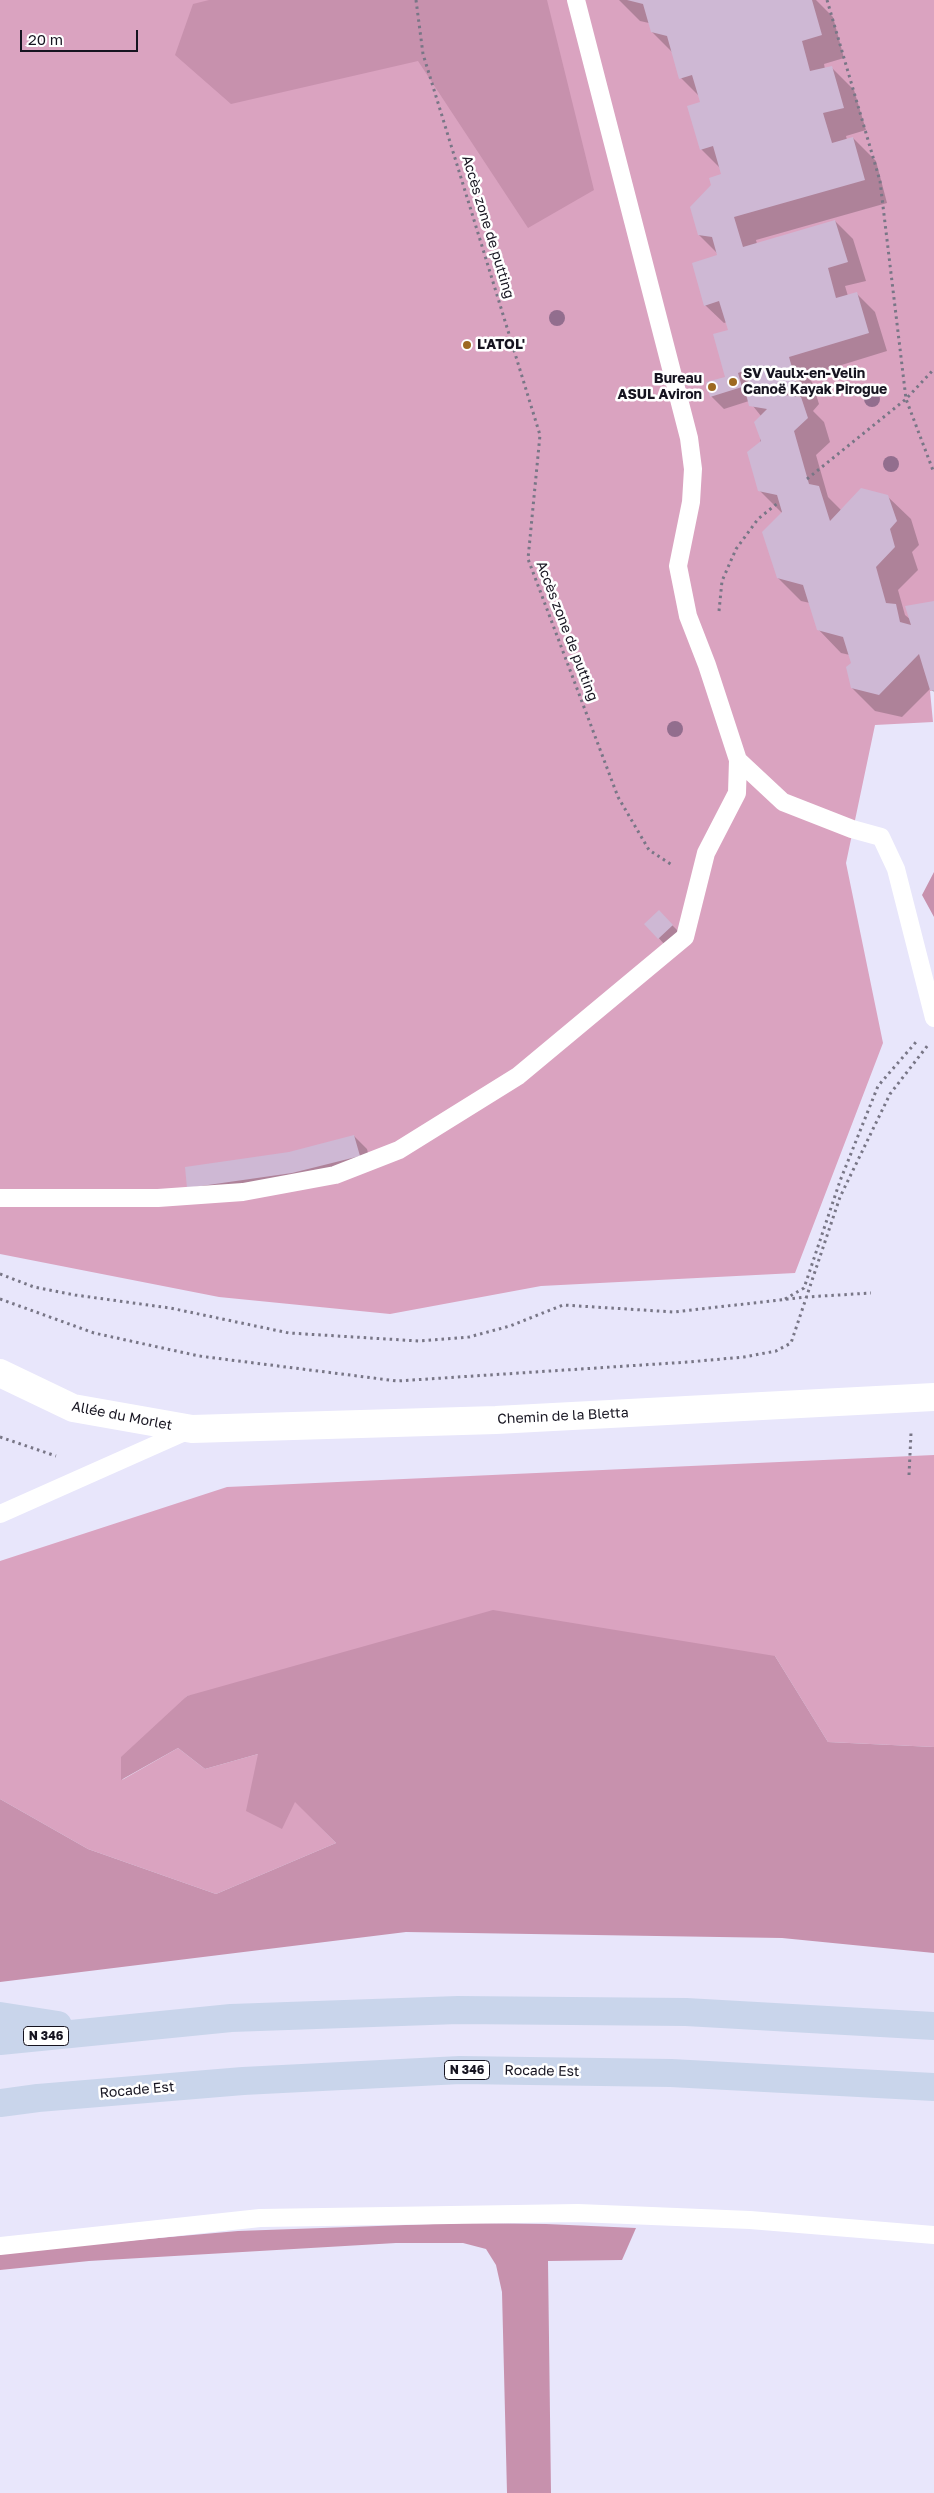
<!DOCTYPE html>
<meta charset="utf-8">
<style>
body{margin:0}
#map{position:relative;width:934px;height:2493px;overflow:hidden;background:#e8e6fb;font-family:"Golos Text",sans-serif}
canvas{display:block}
.scale{position:absolute;left:20px;top:30px;width:118px;height:22px;box-sizing:border-box;border:2px solid #161420;border-top:0;padding-left:6px;font-size:15px;line-height:18px;white-space:nowrap;color:#161420;-webkit-text-stroke:4px #fff;paint-order:stroke}
</style>
<div id="map">
<canvas width="934" height="2493"></canvas>
<div class="scale">20 m</div>
</div>
<script>
const ctx = document.querySelector('canvas').getContext('2d');
ctx.lineJoin = 'round';
function paint(path, color) {
  ctx.fillStyle = color;
  ctx.fill(path, 'evenodd');
}
function toPath(rows) {
  const path = new Path2D();
  for (const r of rows) {
    path.moveTo(r[0], r[1]);
    for (let i = 2; i < r.length; i += 2) path.lineTo(r[i], r[i + 1]);
  }
  return path;
}
function strokePath(path, color, width, dash) {
  ctx.strokeStyle = color;
  ctx.lineWidth = width;
  ctx.lineCap = dash ? 'butt' : 'round';
  ctx.setLineDash(dash || []);
  ctx.stroke(path);
}
function label(font, color, halo, rows, align = 'center') {
  ctx.font = font + ' "Golos Text",sans-serif';
  ctx.lineWidth = 5;
  ctx.setLineDash([]);
  ctx.textBaseline = 'middle';
  ctx.strokeStyle = halo;
  ctx.fillStyle = color;
  for (const [text, x, y, turn = 0] of rows) {
    ctx.save();
    ctx.translate(x, y);
    ctx.rotate((+turn || 0) * Math.PI / 180);
    ctx.textAlign = isNaN(turn) ? turn : align;
    if (halo) ctx.strokeText(text, 0, 0);
    ctx.fillText(text, 0, 0);
    ctx.restore();
  }
}
const green = toPath([
 [0,0,934,0,934,690,930,691,933,722,875,725,846,863,883,1043,795,1273,541,1286,390,1314,219,1297,0,1254],
 [934,1455,934,1747,828,1742,775,1656,187,1696,122,1780,178,1748,205,1769,258,1754,295,1801,336,1843,216,1894,88,1849,0,1799,0,1561,227,1487]
]);
const forest = toPath([
 [209,0,547,0,594,190,528,228,418,61,231,104,175,55,193,4],
 [934,872,934,917,922,895],
 [493,1610,775,1656,828,1742,934,1747,934,1953,782,1938,406,1932,0,1982,0,1799,88,1849,216,1894,336,1843,295,1802,282,1829,246,1811,258,1754,205,1769,178,1748,121,1780,121,1757,187,1696],
 [462,2223,546,2224,636,2228,622,2260,548,2261,551,2493,507,2493,502,2292,496,2265,486,2249,463,2243,396,2243,89,2261,0,2270,0,2252,238,2231]
]);
const shadow = toPath([
 [619,0,816,0,833,17,844,58,824,64,825,69,831,67,854,90,866,130,846,136,847,140,853,138,876,161,887,203,756,240,757,244,835,221,853,239,866,281,845,286,848,296,856,293,875,312,887,351,806,376,812,382,819,404,813,411,824,422,830,442,816,455,828,497,841,510,887,496,911,519,919,545,912,552,918,570,898,590,905,615,911,620,934,603,934,692,930,689,902,717,875,711,852,688,853,663,850,655,841,653,818,629,810,603,801,601,778,578,782,513,759,490,761,416,749,401,724,409,711,396,727,377,730,331,727,322,724,323,705,305,720,256,699,235,723,175,721,169,701,149,700,97,681,78,673,53,652,32,649,23,640,21],
 [659,912,679,932,665,945,646,924],
 [354,1136,367,1149,372,1169,201,1200,189,1187,289,1153]
]);
const building = toPath([
 [627,0,812,0,822,35,802,41,810,71,832,66,844,108,823,113,832,143,853,137,865,180,734,217,743,247,835,220,848,262,828,268,836,298,857,292,869,333,789,357,796,381,784,395,801,397,808,418,794,431,809,484,819,486,830,521,861,488,888,495,897,521,890,529,895,547,876,567,886,603,896,604,900,622,911,625,905,606,934,601,934,690,930,690,919,654,879,695,851,688,846,667,851,663,843,637,817,630,803,585,777,578,762,532,782,512,777,495,758,491,747,452,761,441,754,422,767,409,749,406,744,386,756,373,746,370,738,373,742,387,710,397,706,382,725,377,713,334,728,330,719,301,704,306,692,263,717,255,712,237,698,235,690,207,711,185,709,178,721,174,713,146,700,150,687,106,700,102,692,75,679,79,667,36,651,32,643,4],
 [659,910,673,925,658,939,644,924],
 [354,1135,360,1156,292,1173,187,1188,185,1167,289,1152]
]);
const path = toPath([
 [416,0,423,54,540,435,528,559,618,797,649,850,672,865],
 [827,0,880,181,906,399,934,473],
 [807,479,906,399,934,369],
 [719,611,722,581,736,549,758,519,779,502],
 [0,1274,34,1287,75,1295,170,1308,289,1333,419,1341,469,1337,510,1326,563,1305,674,1312,806,1297,871,1293],
 [0,1299,94,1333,199,1356,397,1381,688,1362,744,1357,776,1351,791,1343,840,1197,890,1094,928,1045],
 [785,1299,804,1288,840,1181,878,1086,916,1042],
 [0,1437,56,1456],
 [909,1475,911,1433]
]);
const lane = toPath([
 [576,0,689,438,693,469,691,502,678,566,688,616,707,665,738,760,783,802,852,829,881,837,896,869,934,1018],
 [0,1198,158,1198,243,1192,335,1175,399,1150,518,1076,685,937,706,853,737,793,738,760],
 [0,1514,189,1430],
 [0,2246,260,2218,578,2213,750,2220,934,2235]
]);
const street = toPath([
 [0,1373,73,1408,192,1429,496,1420,934,1397]
]);
const highway = toPath([
 [0,2016,58,2025],
 [0,2041,231,2018,458,2010,686,2012,934,2026],
 [0,2103,38,2098,243,2081,460,2070,671,2073,934,2087]
]);
const trees = [
 [557,318],
 [872,399],
 [891,464],
 [675,729]
];
const markers = [
 [467,345,5,"#9d6921"],
 [733,382,5,"#9d6921"],
 [712,387,5,"#9d6921"]
];
const shields = [
 [46,2036,45],
 [467,2070,45]
];
const shieldNames = [
 ["N 346",46,2036],
 ["N 346",467,2070]
];
const streetNames = [
 ["Accès zone de putting",488,227,73],
 ["Accès zone de putting",567,631,69],
 ["Allée du Morlet",122,1416,11],
 ["Chemin de la Bletta",563,1416,-3],
 ["Rocade Est",542,2071,1],
 ["Rocade Est",137,2090,-5]
];
const poiNames = [
 ["L'ATOL'",477,345],
 ["SV Vaulx-en-Velin",743,374],
 ["Canoë Kayak Pirogue",743,390],
 ["Bureau",702,379,"right"],
 ["ASUL Aviron",702,395,"right"]
];
paint(green, '#daa3c0');
paint(forest, '#c791ad');
paint(shadow, '#0003');
paint(building, '#ceb8d4');
strokePath(path, '#787686', 3, [2.5, 4]);
strokePath(lane, '#fff', 18);
strokePath(street, '#fff', 28);
strokePath(highway, '#c9d5eb', 28);
ctx.fillStyle = '#926e8e';
for (const [x, y] of trees) {
  ctx.beginPath();
  ctx.arc(x, y, 8, 0, 2 * Math.PI);
  ctx.fill();
}
for (const [x, y, r, color] of markers) {
  const dot = new Path2D();
  dot.arc(x, y, r, 0, 2 * Math.PI);
  ctx.fillStyle = color;
  ctx.fill(dot);
  strokePath(dot, '#fff', 2);
}
for (const [x, y, w] of shields) {
  const box = new Path2D();
  box.roundRect(x - w / 2, y - 9.5, w, 19, 4);
  ctx.fillStyle = '#fff';
  ctx.fill(box);
  strokePath(box, '#161420', 1);
}
label('bold 12px', '#161420', null, shieldNames);
label('14px', '#161420', '#fff', streetNames);
label('bold 14px', '#161420', '#fff', poiNames, 'left');
</script>
